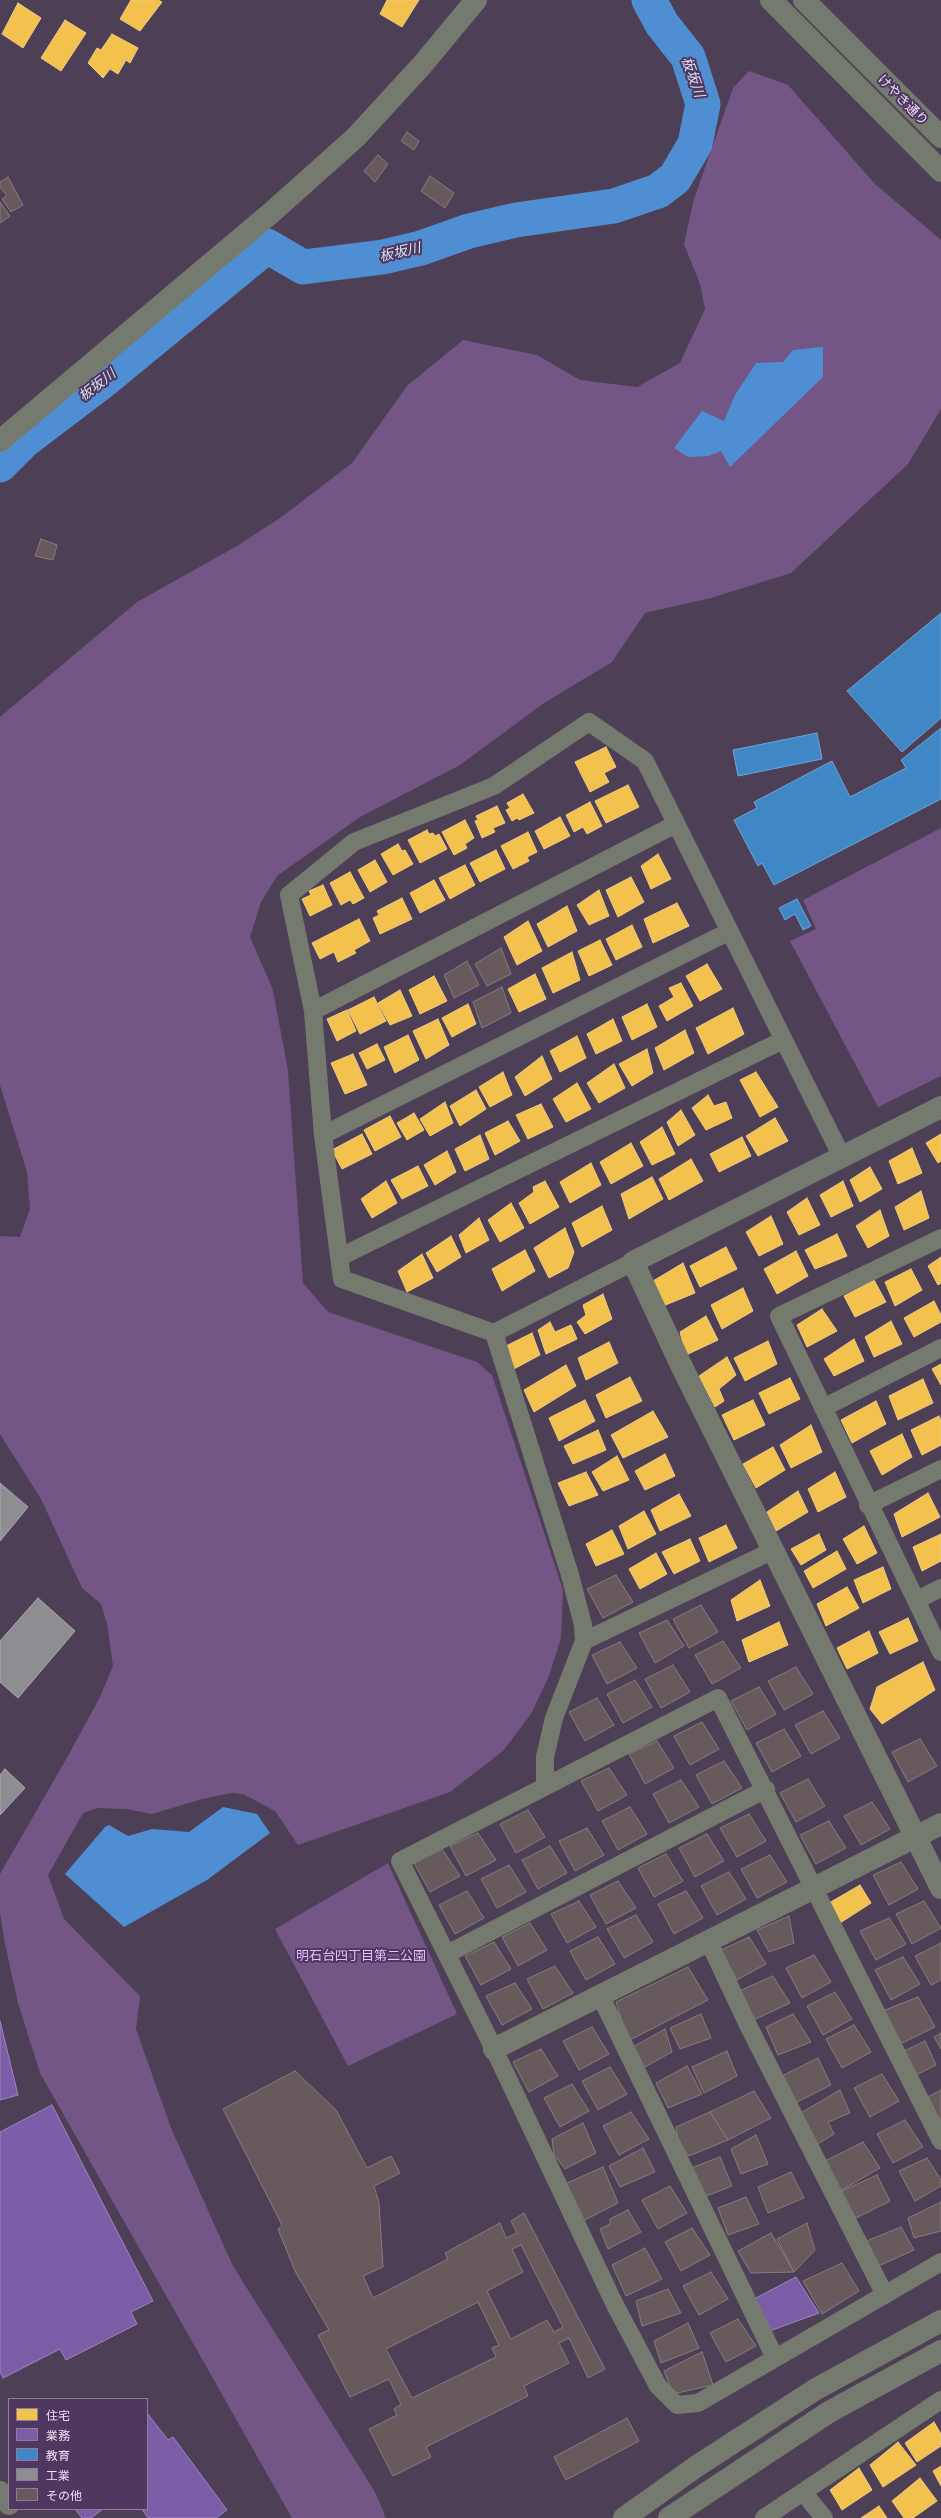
<!DOCTYPE html>
<meta charset="utf-8">
<style>
body{margin:0}
#map{position:relative;width:941px;height:2518px;overflow:hidden;background:#4d4056;font-family:"Exo 2","Noto Sans JP",sans-serif}
canvas{display:block}
.legend{position:absolute;left:8px;top:2398px;width:140px;height:112px;box-sizing:border-box;background:#4f375f;border:1px solid #8f7b9d;margin:0;padding:5px 7px;list-style:none;font-size:12px;color:#efe0f9}
.legend li{display:flex;align-items:center;gap:8px;height:20px}
.legend b{width:20px;border:1px solid #8f7b9d}
</style>
<div id="map">
<canvas width="941" height="2518"></canvas>
<ul class="legend">
<li><b style="height:11px;background:#f2c14e"></b>住宅</li>
<li><b style="height:11px;background:#7b5ea7"></b>業務</li>
<li><b style="height:11px;background:#3f88c5"></b>教育</li>
<li><b style="height:11px;background:#8d8d92"></b>工業</li>
<li><b style="height:11px;background:#665a5d"></b>その他</li>
</ul>
</div>
<script>
const ctx = document.querySelector('canvas').getContext('2d');
ctx.lineJoin = 'round';
function paint(path, color) {
  ctx.fillStyle = color;
  ctx.fill(path, 'evenodd');
}
function toPath(rows) {
  const path = new Path2D();
  for (const r of rows) {
    path.moveTo(r[0], r[1]);
    for (let i = 2; i < r.length; i += 2) path.lineTo(r[i], r[i + 1]);
  }
  return path;
}
function strokePath(path, color, width, dash) {
  ctx.strokeStyle = color;
  ctx.lineWidth = width;
  ctx.lineCap = dash ? 'butt' : 'round';
  ctx.setLineDash(dash || []);
  ctx.stroke(path);
}
function label(font, color, halo, rows, align = 'center') {
  ctx.font = font + ' "Exo 2","Noto Sans JP",sans-serif';
  ctx.lineWidth = 4;
  ctx.setLineDash([]);
  ctx.textBaseline = 'middle';
  ctx.strokeStyle = halo;
  ctx.fillStyle = color;
  for (const [text, x, y, turn = 0] of rows) {
    ctx.save();
    ctx.translate(x, y);
    ctx.rotate((+turn || 0) * Math.PI / 180);
    ctx.textAlign = isNaN(turn) ? turn : align;
    if (halo) ctx.strokeText(text, 0, 0);
    ctx.fillText(text, 0, 0);
    ctx.restore();
  }
}
const green = toPath([
 [749,71,788,85,875,184,941,240,941,409,908,464,791,573,711,598,645,613,612,662,544,703,460,765,360,817,277,876,261,902,250,937,273,990,288,1071,303,1283,328,1312,477,1362,492,1375,563,1590,561,1638,549,1676,531,1714,503,1751,450,1792,298,1845,275,1811,243,1794,232,1793,202,1799,152,1814,126,1809,97,1808,83,1813,48,1875,64,1919,140,1996,136,2029,171,2128,233,2266,375,2492,386,2518,292,2518,40,2073,18,2003,5,1944,0,1913,0,1874,69,1754,100,1697,113,1666,107,1624,101,1604,82,1588,41,1499,0,1434,0,1236,20,1237,30,1209,27,1172,0,1085,0,717,137,602,237,546,283,516,352,463,407,386,463,340,537,355,580,380,637,387,680,363,705,309,700,284,684,244,694,199,733,88],
 [941,828,941,1076,878,1107,790,941,816,929,803,900],
 [388,1863,457,2014,348,2066,275,1929]
]);
const water = toPath([
 [823,347,823,377,730,467,721,451,709,456,688,457,674,448,702,411,724,421,735,395,756,363,783,362,793,350],
 [223,1807,257,1814,270,1833,207,1880,124,1927,65,1874,105,1827,109,1825,128,1836,152,1829,189,1832]
]);
const homes = toPath([
 [131,0,158,0,162,2,140,31,120,19,131,0],
 [387,0,419,0,402,27,380,14,387,0],
 [18,3,41,18,23,48,2,34,18,3],
 [65,20,86,33,61,71,41,58,65,20],
 [112,34,138,48,130,63,126,60,118,74,110,69,103,78,88,63,97,48,101,50,112,34],
 [606,747,616,767,604,773,609,782,590,792,575,762,606,747],
 [628,785,639,807,606,823,595,801,628,785],
 [523,794,534,813,519,820,517,818,512,821,506,810,510,808,507,803,523,794],
 [590,802,602,826,587,834,583,827,574,832,566,815,590,802],
 [497,806,505,823,493,828,495,832,482,838,475,821,478,820,476,816,497,806],
 [560,817,570,836,544,849,535,831,560,817],
 [465,820,474,838,465,844,467,848,454,855,442,832,465,820],
 [427,830,429,834,433,833,435,836,439,834,447,849,420,863,408,840,427,830],
 [528,832,537,852,527,857,529,861,513,869,501,846,528,832],
 [398,844,402,851,405,850,413,864,393,875,381,854,398,844],
 [496,850,505,869,480,882,470,863,496,850],
 [658,854,671,879,651,889,641,866,658,854],
 [375,860,387,882,370,892,358,870,375,860],
 [465,865,475,885,450,899,439,878,465,865],
 [350,872,364,898,353,904,350,900,341,905,330,883,350,872],
 [631,877,644,902,618,917,606,890,631,877],
 [434,880,445,900,420,913,410,893,434,880],
 [323,885,332,905,310,916,302,899,311,895,309,891,323,885],
 [599,890,609,916,589,925,577,905,599,890],
 [402,898,412,919,380,934,373,918,379,915,377,911,402,898],
 [677,903,689,926,653,943,644,919,677,903],
 [567,906,577,931,548,947,537,924,567,906],
 [359,919,370,941,354,950,356,953,338,962,334,952,320,959,312,943,359,919],
 [528,921,542,951,517,965,504,937,528,921],
 [632,925,642,947,616,960,606,939,632,925],
 [600,940,612,965,589,976,578,951,600,940],
 [572,952,580,980,553,993,542,968,572,952],
 [707,964,722,989,700,1001,686,976,707,964],
 [535,974,546,999,519,1012,508,989,535,974],
 [434,976,447,1001,420,1014,409,990,434,976],
 [681,983,693,1006,667,1021,659,1006,674,997,669,988,681,983],
 [400,990,412,1016,390,1025,378,1003,400,990],
 [374,997,386,1021,360,1034,348,1010,374,997],
 [468,1004,476,1024,452,1037,442,1018,468,1004],
 [647,1004,657,1027,632,1040,622,1017,647,1004],
 [733,1008,744,1034,708,1054,696,1028,733,1008],
 [347,1010,356,1031,337,1041,327,1019,347,1010],
 [438,1019,449,1045,426,1059,413,1031,438,1019],
 [613,1019,622,1041,596,1054,587,1034,613,1019],
 [685,1030,694,1053,664,1070,655,1048,685,1030],
 [408,1035,419,1060,395,1073,384,1047,408,1035],
 [577,1036,586,1058,560,1072,550,1051,577,1036],
 [377,1044,385,1060,367,1069,359,1053,377,1044],
 [647,1049,653,1073,632,1086,619,1064,647,1049],
 [353,1054,367,1085,345,1094,331,1063,353,1054],
 [542,1056,552,1079,525,1096,515,1077,542,1056],
 [614,1064,625,1088,599,1103,587,1083,614,1064],
 [503,1072,512,1095,490,1107,479,1087,503,1072],
 [756,1072,778,1107,760,1117,740,1080,756,1072],
 [577,1083,591,1109,566,1122,553,1099,577,1083],
 [476,1090,486,1109,460,1126,450,1106,476,1090],
 [708,1095,714,1106,726,1102,732,1118,706,1130,692,1108,708,1095],
 [445,1102,453,1123,430,1136,420,1119,445,1102],
 [541,1104,553,1127,528,1139,516,1115,541,1104],
 [681,1110,695,1135,678,1146,667,1122,681,1110],
 [414,1113,424,1130,407,1140,397,1123,414,1113],
 [390,1116,401,1137,375,1151,364,1130,390,1116],
 [775,1118,788,1141,758,1156,746,1136,775,1118],
 [508,1121,520,1141,495,1155,485,1133,508,1121],
 [662,1127,675,1154,652,1165,640,1142,662,1127],
 [362,1134,372,1154,342,1169,332,1150,362,1134],
 [941,1134,941,1161,938,1163,926,1143,941,1134],
 [480,1135,489,1159,465,1171,455,1149,480,1135],
 [742,1137,751,1156,719,1172,710,1154,742,1137],
 [631,1143,643,1166,611,1184,600,1162,631,1143],
 [912,1148,922,1173,898,1184,889,1161,912,1148],
 [447,1151,456,1172,435,1185,424,1165,447,1151],
 [691,1159,703,1181,669,1200,659,1179,691,1159],
 [591,1163,601,1185,570,1203,560,1182,591,1163],
 [418,1166,428,1186,402,1199,391,1180,418,1166],
 [870,1167,882,1189,860,1202,850,1180,870,1167],
 [652,1177,663,1199,629,1219,621,1194,652,1177],
 [386,1181,397,1203,372,1218,361,1199,386,1181],
 [545,1181,559,1207,530,1224,519,1203,534,1192,533,1187,545,1181],
 [843,1181,853,1206,831,1217,820,1195,843,1181],
 [921,1191,929,1218,904,1230,895,1207,921,1191],
 [807,1198,820,1225,799,1235,787,1212,807,1198],
 [511,1203,524,1228,500,1242,488,1220,511,1203],
 [602,1206,612,1230,582,1247,572,1223,602,1206],
 [880,1210,889,1236,868,1248,856,1226,880,1210],
 [771,1216,783,1244,759,1256,746,1232,771,1216],
 [479,1218,489,1240,466,1253,459,1235,479,1218],
 [565,1228,574,1252,568,1268,549,1278,534,1248,565,1228],
 [837,1234,847,1256,815,1269,805,1250,837,1234],
 [451,1236,461,1257,437,1272,426,1253,451,1236],
 [726,1247,737,1269,700,1287,690,1266,726,1247],
 [525,1250,535,1271,502,1291,492,1269,525,1250],
 [796,1251,808,1276,777,1294,764,1269,796,1251],
 [422,1254,433,1278,407,1292,398,1271,422,1254],
 [941,1257,941,1283,938,1285,928,1266,941,1257],
 [683,1263,695,1293,663,1306,653,1281,683,1263],
 [911,1269,922,1290,895,1306,885,1282,911,1269],
 [874,1280,886,1302,855,1317,844,1296,874,1280],
 [743,1288,753,1311,722,1329,711,1305,743,1288],
 [603,1294,612,1319,585,1334,577,1322,586,1315,583,1305,603,1294],
 [934,1301,941,1315,941,1322,914,1337,904,1318,934,1301],
 [822,1309,837,1331,807,1347,797,1325,822,1309],
 [706,1316,718,1340,686,1355,680,1332,706,1316],
 [891,1321,902,1344,874,1357,865,1337,891,1321],
 [550,1322,555,1332,571,1325,577,1339,546,1354,538,1330,550,1322],
 [532,1333,540,1355,512,1370,502,1348,532,1333],
 [854,1339,864,1361,834,1376,824,1359,854,1339],
 [768,1341,777,1364,745,1381,734,1358,768,1341],
 [609,1342,618,1363,586,1380,578,1358,609,1342],
 [727,1357,736,1375,719,1389,724,1401,715,1407,699,1376,727,1357],
 [941,1364,941,1385,932,1369,941,1364],
 [566,1365,576,1386,534,1412,524,1390,566,1365],
 [630,1377,642,1401,606,1418,596,1395,630,1377],
 [790,1378,800,1399,769,1414,759,1393,790,1378],
 [923,1379,933,1403,898,1420,889,1396,923,1379],
 [585,1400,595,1421,559,1441,549,1418,585,1400],
 [753,1400,765,1425,734,1440,722,1415,753,1400],
 [876,1401,886,1424,852,1443,841,1420,876,1401],
 [653,1411,668,1437,623,1458,611,1435,653,1411],
 [939,1416,941,1420,941,1445,922,1455,911,1430,939,1416],
 [811,1425,822,1452,791,1468,780,1445,811,1425],
 [598,1430,606,1450,573,1464,564,1446,598,1430],
 [902,1434,912,1457,882,1475,870,1451,902,1434],
 [773,1447,785,1470,756,1488,743,1464,773,1447],
 [665,1454,675,1476,645,1490,635,1471,665,1454],
 [617,1456,629,1480,603,1491,592,1472,617,1456],
 [586,1472,598,1495,569,1506,558,1483,586,1472],
 [835,1472,846,1497,818,1512,808,1489,835,1472],
 [798,1491,808,1512,776,1531,767,1512,798,1491],
 [928,1493,940,1517,902,1537,894,1514,928,1493],
 [679,1494,691,1516,660,1531,651,1510,679,1494],
 [644,1511,656,1534,628,1549,619,1526,644,1511],
 [726,1525,737,1548,709,1562,699,1538,726,1525],
 [864,1526,877,1553,857,1564,843,1539,864,1526],
 [612,1530,624,1554,596,1566,586,1544,612,1530],
 [819,1534,826,1550,801,1565,791,1549,819,1534],
 [941,1534,941,1561,922,1571,913,1547,941,1534],
 [690,1539,700,1561,674,1574,662,1552,690,1539],
 [837,1551,846,1569,813,1588,804,1571,837,1551],
 [656,1553,667,1574,640,1589,629,1569,656,1553],
 [883,1567,891,1589,863,1603,854,1580,883,1567],
 [760,1580,770,1606,737,1621,731,1600,760,1580],
 [847,1587,859,1608,826,1626,817,1604,847,1587],
 [908,1618,918,1641,890,1654,879,1632,908,1618],
 [779,1622,788,1645,749,1662,742,1640,779,1622],
 [869,1631,878,1653,847,1669,837,1648,869,1631],
 [923,1662,935,1690,882,1724,870,1709,877,1687,923,1662],
 [860,1885,871,1903,840,1923,829,1903,860,1885],
 [934,2422,941,2434,941,2446,917,2462,905,2443,934,2422],
 [898,2442,916,2465,883,2487,870,2465,898,2442],
 [941,2466,941,2486,933,2471,941,2466],
 [859,2468,872,2490,842,2510,830,2490,859,2468],
 [920,2478,937,2501,913,2518,904,2518,892,2501,920,2478],
 [879,2506,887,2518,861,2518,879,2506]
]);
const offices = toPath([
 [0,2021,18,2095,0,2100,0,2021],
 [52,2105,153,2301,131,2312,137,2324,66,2360,60,2349,3,2378,0,2372,0,2132,52,2105],
 [796,2277,819,2313,767,2332,754,2299,796,2277],
 [147,2413,168,2440,173,2437,227,2510,216,2518,148,2518,142,2509,147,2509,147,2413],
 [75,2509,103,2509,91,2518,82,2518,75,2509]
]);
const schools = toPath([
 [941,613,941,718,902,752,847,691,941,613],
 [941,728,941,799,774,885,762,863,758,866,734,820,757,808,754,802,832,761,850,797,906,768,901,760,941,728],
 [817,733,822,759,738,776,733,750,817,733],
 [797,899,811,926,803,930,795,914,785,920,779,908,797,899]
]);
const industry = toPath([
 [0,1483,28,1507,0,1541,0,1483],
 [38,1598,75,1631,18,1698,0,1682,0,1641,38,1598],
 [5,1769,25,1788,0,1815,0,1775,5,1769]
]);
const river = toPath([
 [0,465,25,440,104,380,267,246,303,267,383,257,421,248,469,231,516,220,614,206,658,191,675,178,695,144,703,104,688,57,662,24,649,0]
]);
const building = toPath([
 [407,132,419,141,414,150,401,141,407,132],
 [378,155,388,164,375,182,364,171,378,155],
 [430,176,454,193,445,208,421,191,430,176],
 [8,177,23,205,11,212,2,199,7,196,0,187,0,182,8,177],
 [0,202,10,216,0,223,0,202],
 [41,539,57,545,53,560,35,556,41,539],
 [501,948,511,974,487,986,475,964,501,948],
 [467,961,479,985,454,998,444,975,467,961],
 [502,987,511,1013,482,1028,473,1002,502,987],
 [616,1575,633,1602,603,1618,587,1589,616,1575],
 [701,1605,718,1632,689,1648,673,1619,701,1605],
 [667,1620,684,1646,655,1663,639,1633,667,1620],
 [723,1641,741,1668,712,1684,695,1655,723,1641],
 [620,1642,637,1668,607,1684,592,1655,620,1642],
 [673,1665,690,1692,661,1708,645,1679,673,1665],
 [796,1667,813,1694,784,1710,768,1681,796,1667],
 [635,1680,652,1707,623,1723,607,1694,635,1680],
 [759,1687,776,1714,747,1730,731,1701,759,1687],
 [597,1698,614,1725,585,1741,569,1712,597,1698],
 [823,1711,840,1738,811,1754,795,1725,823,1711],
 [702,1722,719,1749,690,1765,674,1736,702,1722],
 [784,1729,801,1756,772,1772,756,1743,784,1729],
 [920,1739,937,1766,908,1782,892,1752,920,1739],
 [657,1741,674,1768,645,1784,629,1754,657,1741],
 [724,1761,742,1788,712,1804,696,1775,724,1761],
 [609,1768,627,1795,598,1811,581,1781,609,1768],
 [808,1779,825,1806,796,1822,780,1793,808,1779],
 [681,1780,699,1807,669,1823,653,1794,681,1780],
 [872,1802,890,1829,861,1845,844,1816,872,1802],
 [630,1807,647,1834,618,1850,602,1821,630,1807],
 [528,1810,545,1837,516,1853,500,1824,528,1810],
 [749,1814,766,1841,737,1857,720,1828,749,1814],
 [829,1821,846,1848,816,1864,800,1835,829,1821],
 [587,1828,604,1855,575,1871,559,1841,587,1828],
 [478,1833,496,1860,466,1876,450,1846,478,1833],
 [707,1834,724,1861,695,1877,679,1848,707,1834],
 [550,1846,567,1873,538,1889,522,1860,550,1846],
 [442,1849,460,1876,430,1892,414,1863,442,1849],
 [666,1854,683,1881,654,1897,638,1868,666,1854],
 [770,1855,787,1882,757,1898,741,1869,770,1855],
 [901,1862,918,1889,889,1905,873,1875,901,1862],
 [509,1865,526,1892,497,1908,481,1879,509,1865],
 [729,1872,746,1899,717,1915,701,1886,729,1872],
 [618,1881,636,1908,606,1924,590,1895,618,1881],
 [467,1891,484,1918,455,1934,439,1905,467,1891],
 [686,1891,703,1918,674,1934,658,1904,686,1891],
 [579,1901,596,1927,567,1943,551,1914,579,1901],
 [924,1901,941,1928,912,1944,896,1914,924,1901],
 [636,1915,653,1942,624,1958,607,1929,636,1915],
 [789,1916,794,1943,769,1952,757,1930,789,1916],
 [889,1918,906,1944,876,1960,860,1931,889,1918],
 [530,1923,547,1950,518,1966,502,1937,530,1923],
 [598,1937,615,1964,586,1980,570,1951,598,1937],
 [749,1937,766,1964,737,1980,721,1950,749,1937],
 [494,1942,511,1969,481,1985,465,1956,494,1942],
 [941,1943,941,1980,931,1985,915,1956,941,1943],
 [814,1955,831,1982,802,1998,786,1968,814,1955],
 [903,1957,920,1984,891,2000,875,1970,903,1957],
 [555,1966,573,1993,543,2009,527,1979,555,1966],
 [688,1967,708,2000,628,2041,616,2002,688,1967],
 [773,1976,790,2003,747,2023,739,1991,773,1976],
 [515,1983,532,2009,502,2025,486,1996,515,1983],
 [835,1992,852,2019,823,2035,807,2006,835,1992],
 [918,1997,935,2027,896,2046,880,2012,918,1997],
 [701,2014,711,2038,680,2049,670,2028,701,2014],
 [793,2014,811,2042,778,2055,766,2027,793,2014],
 [854,2025,871,2052,842,2068,826,2039,854,2025],
 [592,2027,609,2054,579,2070,563,2041,592,2027],
 [665,2029,672,2052,643,2068,633,2047,665,2029],
 [941,2033,941,2049,934,2037,941,2033],
 [925,2041,936,2065,912,2077,900,2053,925,2041],
 [541,2049,558,2076,529,2092,513,2062,541,2049],
 [727,2051,737,2076,704,2093,692,2067,727,2051],
 [818,2058,831,2085,795,2103,776,2079,818,2058],
 [687,2066,702,2094,668,2108,656,2083,687,2066],
 [610,2067,627,2094,598,2110,582,2081,610,2067],
 [295,2071,336,2110,367,2168,391,2156,400,2173,374,2186,379,2203,383,2267,363,2276,373,2298,448,2259,445,2253,500,2223,506,2238,517,2233,511,2221,524,2213,605,2369,588,2378,569,2338,559,2343,569,2363,524,2386,528,2396,426,2447,431,2457,393,2476,369,2429,397,2415,394,2409,401,2404,389,2379,350,2397,318,2335,329,2330,295,2271,278,2229,282,2225,223,2109,295,2071],
 [521,2245,563,2327,554,2332,547,2320,511,2339,487,2291,523,2272,512,2249,521,2245],
 [478,2302,499,2345,492,2348,496,2357,412,2398,386,2349,478,2302],
 [882,2074,899,2101,870,2117,854,2088,882,2074],
 [572,2084,589,2111,560,2127,544,2098,572,2084],
 [840,2090,850,2113,828,2122,834,2134,816,2145,799,2114,840,2090],
 [941,2090,941,2125,926,2098,941,2090],
 [754,2091,771,2118,728,2140,710,2112,754,2091],
 [631,2112,649,2139,619,2155,603,2126,631,2112],
 [710,2112,728,2140,689,2156,678,2142,676,2127,710,2112],
 [905,2120,923,2147,893,2163,877,2134,905,2120],
 [583,2123,596,2153,565,2169,554,2155,552,2139,583,2123],
 [756,2135,768,2164,741,2174,731,2149,756,2135],
 [863,2142,880,2168,835,2194,823,2162,863,2142],
 [643,2148,655,2172,620,2187,609,2166,643,2148],
 [720,2157,732,2186,704,2197,691,2168,720,2157],
 [927,2158,941,2180,941,2186,915,2201,899,2171,927,2158],
 [603,2167,618,2203,581,2222,563,2185,603,2167],
 [791,2172,804,2198,768,2213,758,2187,791,2172],
 [877,2175,890,2201,852,2220,835,2194,877,2175],
 [670,2186,687,2213,658,2229,642,2200,670,2186],
 [746,2197,759,2224,728,2235,718,2208,746,2197],
 [941,2202,941,2231,914,2238,908,2218,941,2202],
 [628,2210,641,2232,608,2249,600,2229,610,2224,610,2219,628,2210],
 [807,2223,815,2250,794,2272,777,2239,807,2223],
 [901,2227,914,2250,872,2269,859,2244,901,2227],
 [692,2228,710,2255,681,2271,665,2242,692,2228],
 [771,2233,794,2272,751,2273,738,2251,771,2233],
 [645,2248,662,2279,626,2296,612,2265,645,2248],
 [842,2263,859,2291,822,2314,803,2281,842,2263],
 [711,2272,728,2299,699,2315,683,2286,711,2272],
 [668,2289,681,2313,642,2326,636,2301,668,2289],
 [738,2319,756,2346,726,2362,710,2333,738,2319],
 [688,2323,699,2348,661,2363,654,2341,688,2323],
 [702,2352,713,2385,673,2394,664,2371,702,2352],
 [627,2418,639,2441,566,2480,554,2457,627,2418]
]);
const minor = toPath([
 [313,1011,676,824],
 [323,1135,728,932],
 [941,1238,779,1316,941,1652],
 [340,1257,783,1040],
 [633,1262,494,1333,342,1279,323,1135,313,1011,289,895,354,842,494,786,589,722,645,761,842,1157],
 [494,1333,570,1575,583,1625,584,1641,554,1718,545,1757,545,1786],
 [823,1408,941,1348],
 [868,1505,941,1469],
 [917,1600,941,1588],
 [584,1641,774,1550],
 [708,1940,747,2023,885,2295],
 [447,1954,766,1789],
 [600,1995,775,2358],
 [941,2141,718,1698,400,1861,494,2049,615,2305,658,2386,677,2405,698,2403,941,2262],
 [803,2492,824,2518],
 [764,2518,941,2400]
]);
const tertiary = toPath([
 [771,0,941,171],
 [804,0,941,137],
 [0,441,271,213,356,137,423,64,476,0],
 [941,1107,633,1262,681,1365,941,1888],
 [494,2049,941,1824],
 [0,2492,9,2504],
 [624,2518,697,2466,816,2389,941,2321],
 [669,2518,829,2412,941,2351]
]);
const streetNames = [
 ["けやき通り",903,100,45]
];
const parkNames = [
 ["明石台四丁目第二公園",361,1956]
];
const waterNames = [
 ["板坂川",693,77,70],
 ["板坂川",400,252,-13],
 ["板坂川",97,385,-38]
];
paint(green, '#735586');
paint(water, '#508ed3');
paint(homes, '#f2c14e');
strokePath(homes, '#f1ca81', 1);
paint(offices, '#7b5ea7');
strokePath(offices, '#9e85c0', 1);
paint(schools, '#3f88c5');
strokePath(schools, '#74a2d5', 1);
paint(industry, '#8d8d92');
strokePath(industry, '#aaa6b1', 1);
strokePath(river, '#508ed3', 35);
paint(building, '#665a5d');
strokePath(building, '#887b7c', 1);
strokePath(minor, '#747b6e', 18);
strokePath(tertiary, '#747b6e', 22);
label('13px', '#efe0f9', '#4f375f', streetNames);
label('13px', '#e4befe', '#4f375f', parkNames);
label('italic 14px', '#d1e2f5', '#4f375f', waterNames);
</script>
